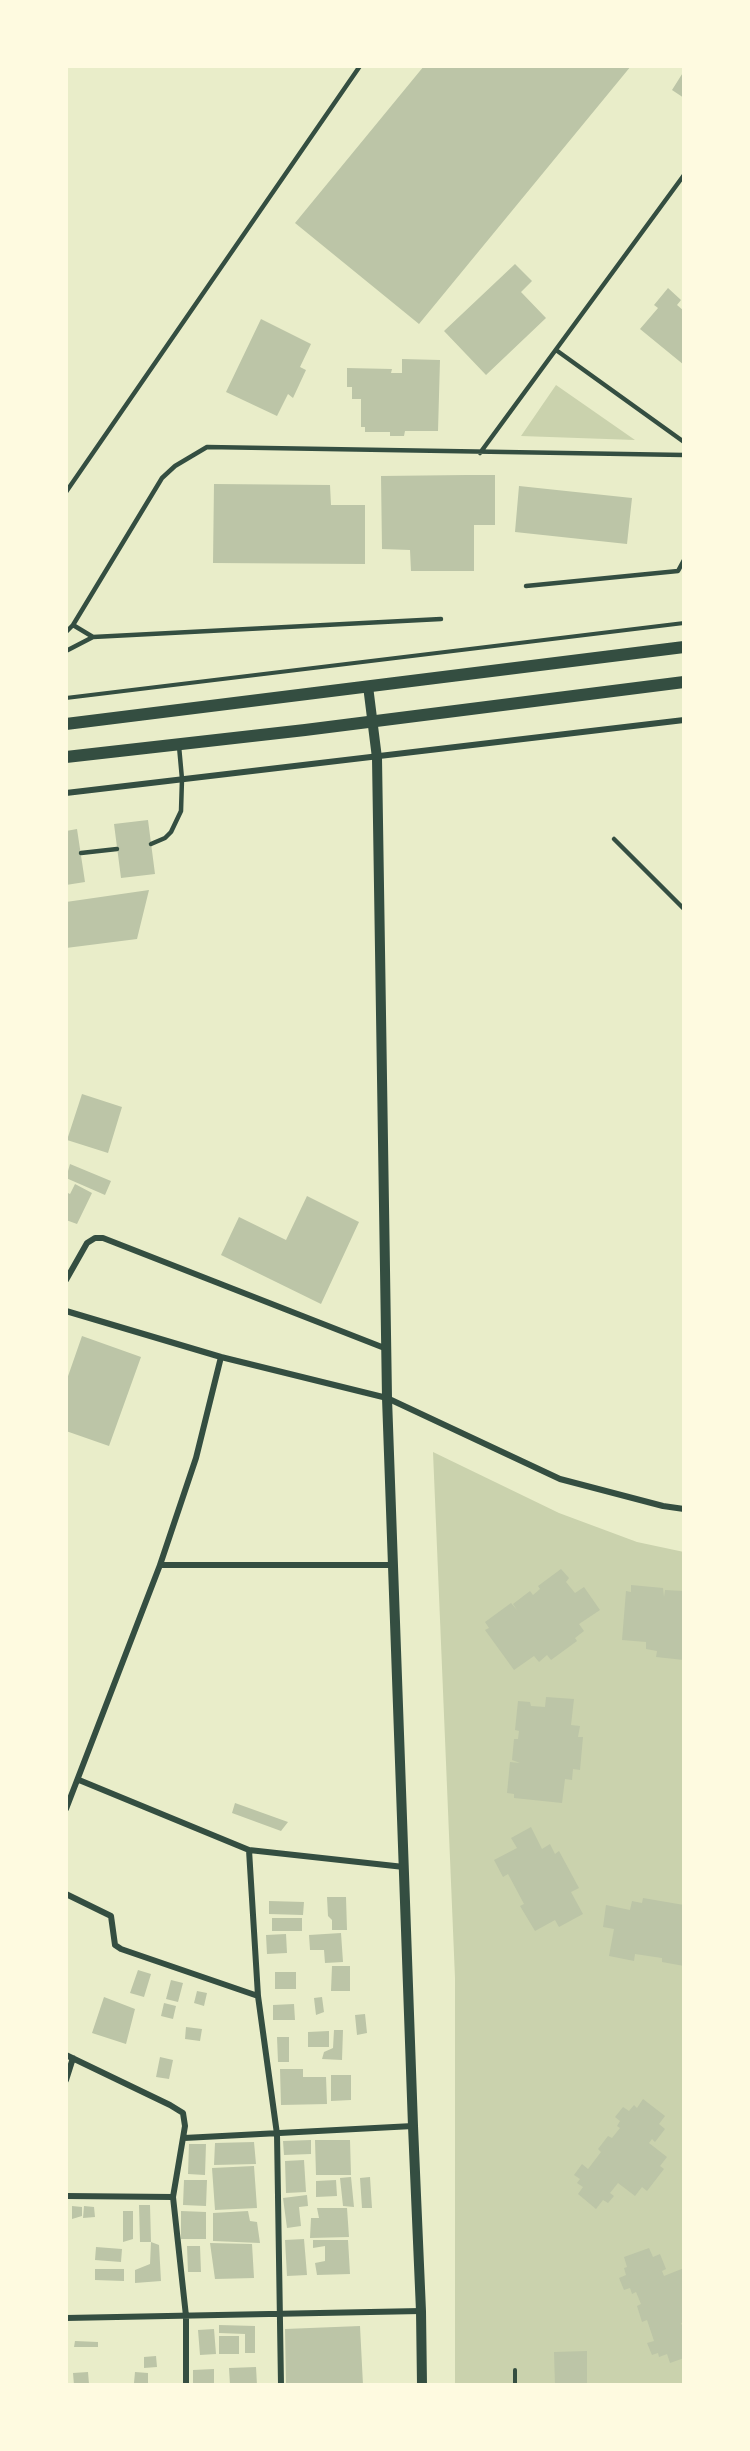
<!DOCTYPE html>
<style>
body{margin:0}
#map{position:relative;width:750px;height:2451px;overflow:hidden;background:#e9edc9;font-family:Inter,sans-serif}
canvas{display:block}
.frame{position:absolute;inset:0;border:68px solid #fefae0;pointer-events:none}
</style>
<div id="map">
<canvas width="750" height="2451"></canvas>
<div class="frame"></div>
</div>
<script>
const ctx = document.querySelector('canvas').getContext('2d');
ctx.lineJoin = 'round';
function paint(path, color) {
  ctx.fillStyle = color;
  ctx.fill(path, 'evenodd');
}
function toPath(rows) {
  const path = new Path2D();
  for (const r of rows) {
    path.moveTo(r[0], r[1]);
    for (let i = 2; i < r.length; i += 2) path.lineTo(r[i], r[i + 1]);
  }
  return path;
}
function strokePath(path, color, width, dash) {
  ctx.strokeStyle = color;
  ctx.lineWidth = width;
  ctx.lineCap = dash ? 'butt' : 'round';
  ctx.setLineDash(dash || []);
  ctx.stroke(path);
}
const green = toPath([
 [556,385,635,440,521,436],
 [433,1452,559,1513,637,1542,684,1552,684,2385,455,2385,455,1978]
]);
const building = toPath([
 [424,66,631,66,419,324,295,223],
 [684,71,684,98,672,90],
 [515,264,532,281,521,292,546,318,486,375,444,331],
 [668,288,681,300,677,305,684,311,684,365,640,329,658,308,654,305],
 [261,319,311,344,300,367,306,370,293,398,288,394,277,416,226,392],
 [402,359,440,360,438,431,405,431,404,436,390,436,390,432,365,432,365,427,361,427,361,399,352,399,352,387,347,387,347,368,392,369,391,373,402,373],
 [466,475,495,475,495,525,474,525,474,571,411,571,410,550,382,549,381,476],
 [214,484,330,485,331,505,365,505,365,564,213,563],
 [519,486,632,498,627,544,515,532],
 [148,820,155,874,121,878,114,824],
 [77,829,85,882,66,885,66,831],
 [149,890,137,939,66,948,66,902],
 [82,1094,122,1107,108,1153,67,1140],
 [70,1164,111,1181,105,1195,66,1178],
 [75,1184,92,1193,77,1224,66,1220,66,1192,70,1194],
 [307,1196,359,1222,321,1304,221,1255,239,1217,286,1240],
 [82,1336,141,1357,109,1446,66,1431,66,1382],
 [561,1569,569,1578,566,1582,575,1593,584,1587,600,1610,579,1624,584,1631,575,1638,577,1641,551,1660,547,1655,539,1662,534,1656,514,1670,485,1630,489,1628,485,1622,511,1603,517,1610,513,1604,530,1591,533,1595,540,1589,538,1586],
 [631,1585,663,1588,664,1597,665,1590,684,1591,684,1660,656,1657,657,1651,646,1649,646,1642,622,1640,626,1591,631,1592],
 [546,1697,574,1699,571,1725,580,1726,578,1737,583,1737,580,1770,573,1769,572,1780,565,1779,562,1803,514,1798,514,1794,507,1793,510,1762,520,1763,512,1760,514,1739,518,1739,519,1731,515,1730,518,1701,530,1702,531,1706,545,1707],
 [235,1803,288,1822,281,1831,232,1813],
 [531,1827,542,1849,550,1844,555,1854,559,1851,579,1888,571,1892,583,1914,559,1927,555,1920,535,1931,520,1906,524,1904,508,1874,503,1877,494,1860,517,1848,511,1838],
 [327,1897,346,1897,347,1930,332,1930,332,1920,328,1916],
 [643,1898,684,1905,684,1966,662,1962,662,1958,635,1954,634,1961,609,1956,614,1929,603,1927,606,1905,630,1910,632,1901,642,1903],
 [269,1901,304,1902,303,1915,269,1914],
 [272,1918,302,1918,302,1931,272,1931],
 [341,1933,343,1962,325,1963,324,1950,310,1950,309,1935],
 [286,1934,287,1953,267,1954,266,1935],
 [332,1966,350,1966,350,1991,331,1991],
 [138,1970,151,1974,144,1997,130,1993],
 [275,1972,296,1972,296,1989,275,1989],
 [171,1980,183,1983,178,2002,166,1999],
 [197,1991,207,1993,204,2006,194,2003],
 [104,1997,135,2009,126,2044,92,2033],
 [322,1997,324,2012,316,2015,314,1998],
 [164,2003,176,2006,173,2019,161,2016],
 [294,2004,295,2020,273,2020,273,2005],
 [365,2014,367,2033,357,2035,355,2015],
 [186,2027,202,2029,200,2041,185,2039],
 [334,2030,343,2030,342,2060,322,2059,324,2052,333,2048],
 [329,2031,329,2047,308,2047,308,2032],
 [277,2037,289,2037,289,2062,278,2062],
 [160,2057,173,2060,169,2079,156,2077],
 [280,2069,303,2069,303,2077,326,2077,327,2104,281,2105],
 [331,2075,351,2075,351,2100,331,2101],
 [643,2099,665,2116,659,2124,665,2129,655,2142,652,2139,649,2143,667,2157,660,2166,664,2169,647,2191,642,2187,635,2196,618,2183,610,2193,614,2196,608,2203,603,2200,596,2209,578,2194,583,2187,577,2183,580,2179,574,2175,582,2164,588,2169,601,2152,598,2149,608,2136,612,2138,620,2128,617,2126,620,2121,615,2117,623,2107,629,2111,634,2105,637,2108],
 [311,2140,311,2154,284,2155,283,2141],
 [315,2140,350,2140,351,2175,316,2175],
 [254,2142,256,2164,214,2165,215,2143],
 [189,2144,206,2144,205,2175,188,2174],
 [304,2160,306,2192,286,2193,285,2161],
 [254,2166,257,2208,215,2210,212,2168],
 [351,2177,354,2207,343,2206,340,2178],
 [370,2177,372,2208,362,2208,360,2178],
 [184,2180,207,2180,206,2206,183,2205],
 [336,2180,337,2196,316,2197,316,2181],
 [307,2195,308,2206,299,2207,301,2226,287,2228,283,2198],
 [139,2205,150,2205,151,2242,140,2242],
 [72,2206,82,2207,82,2216,72,2219],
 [84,2206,94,2207,95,2217,83,2218],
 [317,2208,347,2208,349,2237,310,2238,311,2218,319,2218],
 [123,2211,133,2211,133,2239,123,2242],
 [181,2211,206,2212,206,2239,181,2239],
 [248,2211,250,2221,257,2222,260,2243,213,2241,213,2213],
 [304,2239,307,2275,287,2276,285,2240],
 [313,2240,348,2240,350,2274,317,2275,315,2263,325,2261,325,2246,313,2248],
 [151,2242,159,2245,161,2281,135,2283,135,2270,150,2264],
 [210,2243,252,2244,254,2278,215,2279],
 [187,2246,200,2246,201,2272,188,2272],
 [96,2247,122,2249,121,2262,95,2260],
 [649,2248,653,2257,660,2254,666,2269,662,2271,664,2276,684,2268,684,2322,681,2323,684,2330,684,2358,670,2363,667,2354,659,2357,658,2353,652,2355,647,2343,654,2341,647,2320,642,2322,637,2306,641,2304,636,2292,632,2294,630,2288,624,2290,619,2278,626,2275,624,2268,627,2267,624,2257],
 [95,2269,124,2269,124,2281,95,2280],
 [219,2325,255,2326,255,2353,245,2353,245,2334,219,2333],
 [360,2326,363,2385,286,2385,285,2329],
 [214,2329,216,2354,200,2355,198,2330],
 [219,2336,239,2336,239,2354,219,2354],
 [75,2341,98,2342,98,2347,74,2347],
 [587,2351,587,2385,555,2385,554,2352],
 [156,2356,157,2367,144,2368,144,2357],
 [256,2367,257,2385,230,2385,229,2368],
 [214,2369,214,2385,193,2385,193,2370],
 [88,2372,89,2384,74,2385,73,2373],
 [135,2372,148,2373,148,2383,134,2383]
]);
const path = toPath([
 [66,698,684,623],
 [515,2370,515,2385]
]);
const service = toPath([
 [556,350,684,442],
 [480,453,684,175],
 [66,492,360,66],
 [526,586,678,571,684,560],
 [73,625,93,637,441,619],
 [66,632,73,625,162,478,175,466,207,447,684,455],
 [66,651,93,637],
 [614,839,684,909],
 [151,844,165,838,171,832,181,811,182,779,179,746],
 [81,853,117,849]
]);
const minor = toPath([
 [66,793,684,720],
 [66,1280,87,1243,95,1238,103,1238,387,1349],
 [66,1311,221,1357,387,1398,560,1479,663,1506,684,1509],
 [160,1565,392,1565],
 [79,1780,249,1850,404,1867],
 [66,1809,160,1565,196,1458,221,1357],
 [249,1850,258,1996,277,2134,281,2385],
 [66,1894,111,1916,115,1945,121,1949,258,1996],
 [66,2055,170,2105,183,2113,185,2126,173,2197,186,2316,186,2385],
 [66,2080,73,2058],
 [184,2138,413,2126],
 [66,2196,173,2197],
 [66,2318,421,2311]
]);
const tertiary = toPath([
 [368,686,377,758,387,1398,413,2126,421,2311,422,2385]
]);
const secondary = toPath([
 [66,724,684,647],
 [66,757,305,730,684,682]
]);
paint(green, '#cad2ad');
paint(building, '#bcc5a7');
strokePath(path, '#344e41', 4);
strokePath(service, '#344e41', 4.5);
strokePath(minor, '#344e41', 6);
strokePath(tertiary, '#344e41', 10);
strokePath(secondary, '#344e41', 12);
</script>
